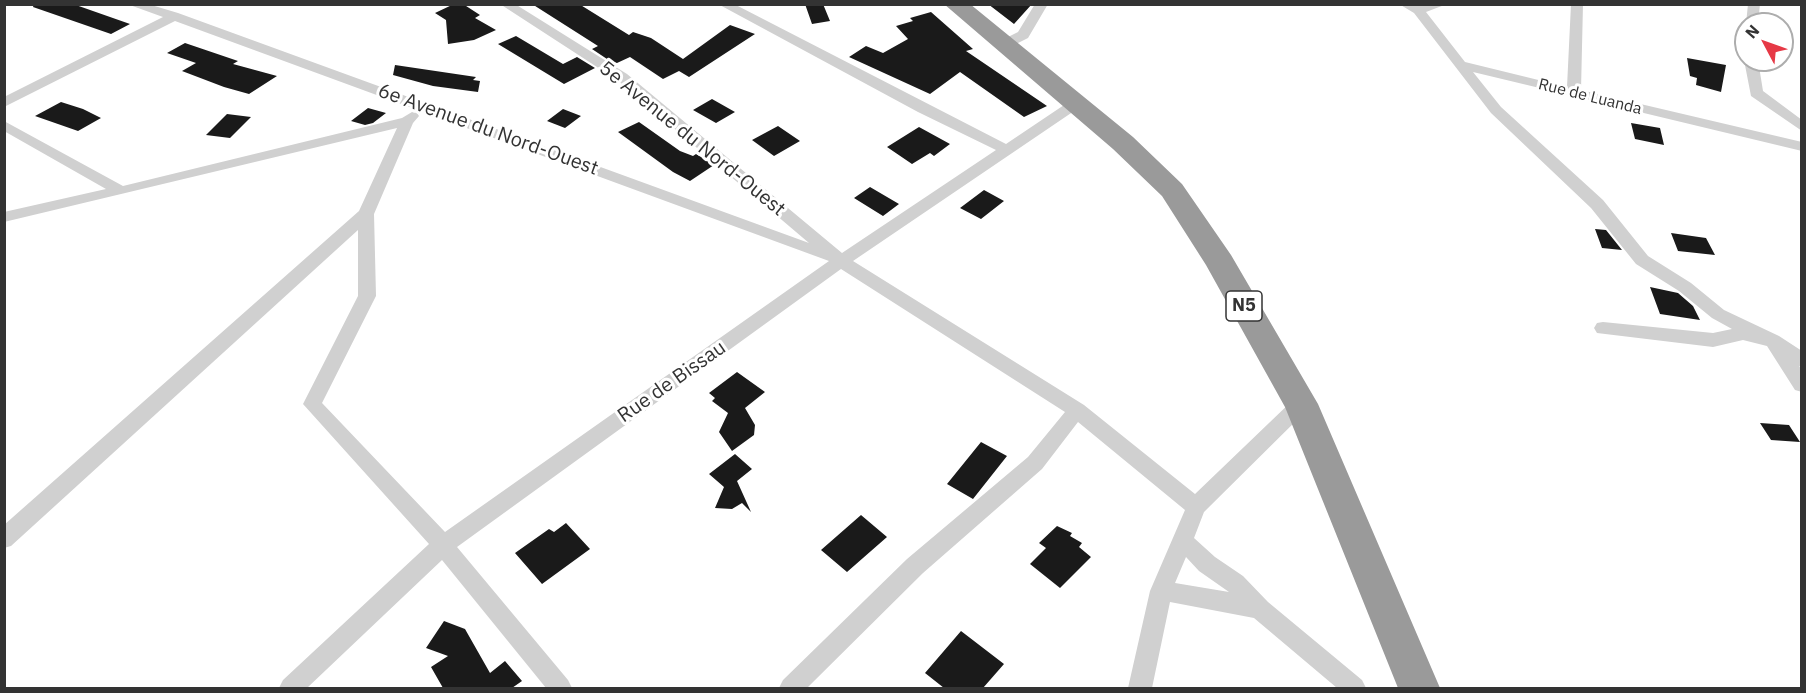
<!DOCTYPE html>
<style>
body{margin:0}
#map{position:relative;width:1806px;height:693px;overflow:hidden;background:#fff;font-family:"IBM Plex Sans",sans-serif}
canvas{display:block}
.frame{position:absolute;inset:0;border:6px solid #333;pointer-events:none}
.north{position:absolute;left:1734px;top:12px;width:60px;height:60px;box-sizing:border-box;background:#fff;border:2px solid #adadad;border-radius:50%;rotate:311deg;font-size:16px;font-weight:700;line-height:24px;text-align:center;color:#333}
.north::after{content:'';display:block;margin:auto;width:21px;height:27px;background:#e63946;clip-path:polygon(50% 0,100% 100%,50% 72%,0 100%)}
</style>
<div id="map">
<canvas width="1806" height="693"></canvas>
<div class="frame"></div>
<div class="north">N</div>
</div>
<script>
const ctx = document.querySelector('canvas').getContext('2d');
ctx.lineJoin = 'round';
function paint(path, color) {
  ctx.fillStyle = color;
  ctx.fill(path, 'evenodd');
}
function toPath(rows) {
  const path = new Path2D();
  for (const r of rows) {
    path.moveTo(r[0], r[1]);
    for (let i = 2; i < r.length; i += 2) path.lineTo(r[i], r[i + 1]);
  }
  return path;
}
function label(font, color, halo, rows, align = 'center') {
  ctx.font = font + ' "IBM Plex Sans",sans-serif';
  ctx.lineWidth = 6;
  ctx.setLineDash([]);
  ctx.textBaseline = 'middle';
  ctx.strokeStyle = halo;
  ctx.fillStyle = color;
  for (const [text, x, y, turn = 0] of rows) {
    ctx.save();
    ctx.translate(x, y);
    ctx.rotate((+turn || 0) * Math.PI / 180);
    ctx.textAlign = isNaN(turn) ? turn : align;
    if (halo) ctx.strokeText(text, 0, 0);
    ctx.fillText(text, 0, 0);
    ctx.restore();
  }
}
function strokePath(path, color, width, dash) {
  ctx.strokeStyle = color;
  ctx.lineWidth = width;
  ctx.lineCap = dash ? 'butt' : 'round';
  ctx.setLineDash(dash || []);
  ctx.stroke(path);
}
const building = toPath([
 [34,4,73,4,130,24,111,34,33,7],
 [454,4,463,4,480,15,475,18,496,30,474,40,448,44,446,20,435,13],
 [532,4,579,4,629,35,633,32,651,38,683,59,730,25,755,34,689,77,679,71,663,79,630,57,617,63,610,61,592,49,598,46],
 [805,4,823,4,830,21,812,24],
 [988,4,1032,4,1014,24],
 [931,12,973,49,966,51,1047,106,1024,117,960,72,930,94,849,57,866,46,883,53,908,39,896,26,913,21,910,18],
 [516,36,563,64,577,57,595,68,564,84,498,44],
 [185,43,238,61,233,64,277,76,249,94,224,87,182,71,196,63,167,53],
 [1687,58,1726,65,1721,92,1696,85,1697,78,1690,76],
 [395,65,476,77,473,80,480,81,478,92,433,86,393,75],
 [712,99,735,112,716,123,693,110],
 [61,102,83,109,101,118,78,131,35,116],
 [368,108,386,113,373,123,365,125,351,121],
 [563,109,581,116,565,128,547,121],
 [227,114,251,117,230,138,206,135],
 [639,122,680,151,693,156,696,154,714,165,690,181,673,172,618,132],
 [1631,123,1660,128,1664,145,1635,139],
 [778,126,800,141,774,156,752,140],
 [919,127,950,144,934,156,930,153,912,164,887,147],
 [870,187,899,204,883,216,854,198],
 [984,190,1004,201,981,219,960,208],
 [1595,229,1606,230,1622,250,1602,248],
 [1671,233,1706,238,1715,255,1678,251],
 [1650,287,1678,293,1693,306,1700,320,1660,314],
 [737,372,765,392,745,408,755,425,754,435,732,451,719,432,728,413,712,401,715,398,709,393],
 [1760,423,1789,425,1800,442,1771,440],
 [981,442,1007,456,973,499,947,484],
 [735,454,752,469,737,481,751,512,742,503,732,509,715,508,724,487,709,474],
 [861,515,887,537,847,572,821,550],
 [566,523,590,549,542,584,515,553,549,529,554,532],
 [1057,526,1072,533,1070,536,1082,543,1079,547,1091,557,1060,588,1030,564,1046,548,1039,543],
 [444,621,465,629,490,673,505,661,522,681,512,688,443,688,431,667,448,656,426,648],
 [961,631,1004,664,983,688,944,688,925,673]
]);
const street = toPath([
 [127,4,148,4,178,13,809,243,617,80,500,4,515,4,627,74,842,253,996,150,918,112,718,4,734,4,1006,144,1070,101,1080,101,1080,107,853,261,1084,405,1195,494,1294,399,1301,397,1308,399,1310,404,1308,409,1204,512,1194,538,1215,557,1243,576,1268,602,1362,680,1366,688,1337,688,1254,618,1170,602,1152,688,1128,688,1150,591,1185,510,1078,422,1042,469,923,573,807,688,779,688,783,680,907,559,1028,457,1065,412,841,269,457,547,568,680,572,688,546,688,442,560,307,688,279,688,283,680,429,544,303,404,358,296,358,230,11,546,4,548,4,525,359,211,397,128,4,222,4,212,106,189,4,131,4,121,123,186,402,118,412,112,417,113,419,116,413,123,374,214,376,296,322,403,445,532,829,261,175,21,4,107,4,97,163,17,127,4],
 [1186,557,1199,571,1229,592,1175,583,1186,557],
 [1035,4,1048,4,1028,38,1010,47,1000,47,1000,41,1018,32,1035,4],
 [1399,4,1447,4,1426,12,1465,62,1567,87,1571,4,1583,4,1581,90,1802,142,1802,151,1473,72,1501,107,1603,200,1648,256,1691,283,1724,310,1779,336,1802,351,1802,367,1799,366,1802,370,1802,392,1795,390,1767,346,1743,340,1713,347,1597,333,1594,328,1597,323,1603,322,1713,333,1732,329,1712,318,1679,291,1636,264,1591,208,1491,113,1414,13,1399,4],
 [1748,4,1760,4,1758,24,1746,24,1748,4],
 [1746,58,1746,60,1758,60,1763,91,1802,120,1802,131,1751,96,1744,60,1746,58]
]);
const highway = toPath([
 [944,4,970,4,1133,137,1182,184,1231,255,1318,404,1440,688,1398,688,1285,407,1206,265,1162,196,1113,149,944,4]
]);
const farStreetnames = [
 ["Rue de Luanda",1590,97,14]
];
const shields = [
 [1244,306,36]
];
const shieldNames = [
 ["N5",1244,306]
];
const streetNames = [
 ["6e Avenue du Nord-Ouest",488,130,20],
 ["5e Avenue du Nord-Ouest",692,139,39],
 ["Rue de Bissau",672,382,-35]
];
paint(building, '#1a1a1a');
paint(street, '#d0d0d0');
paint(highway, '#9a9a9a');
label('16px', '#333', '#fff', farStreetnames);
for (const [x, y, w] of shields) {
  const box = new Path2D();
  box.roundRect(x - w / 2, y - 15, w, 30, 4.5);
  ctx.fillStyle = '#fff';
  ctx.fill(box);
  strokePath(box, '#333', 1.5);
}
label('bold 18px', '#333', null, shieldNames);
label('20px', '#333', '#fff', streetNames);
</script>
